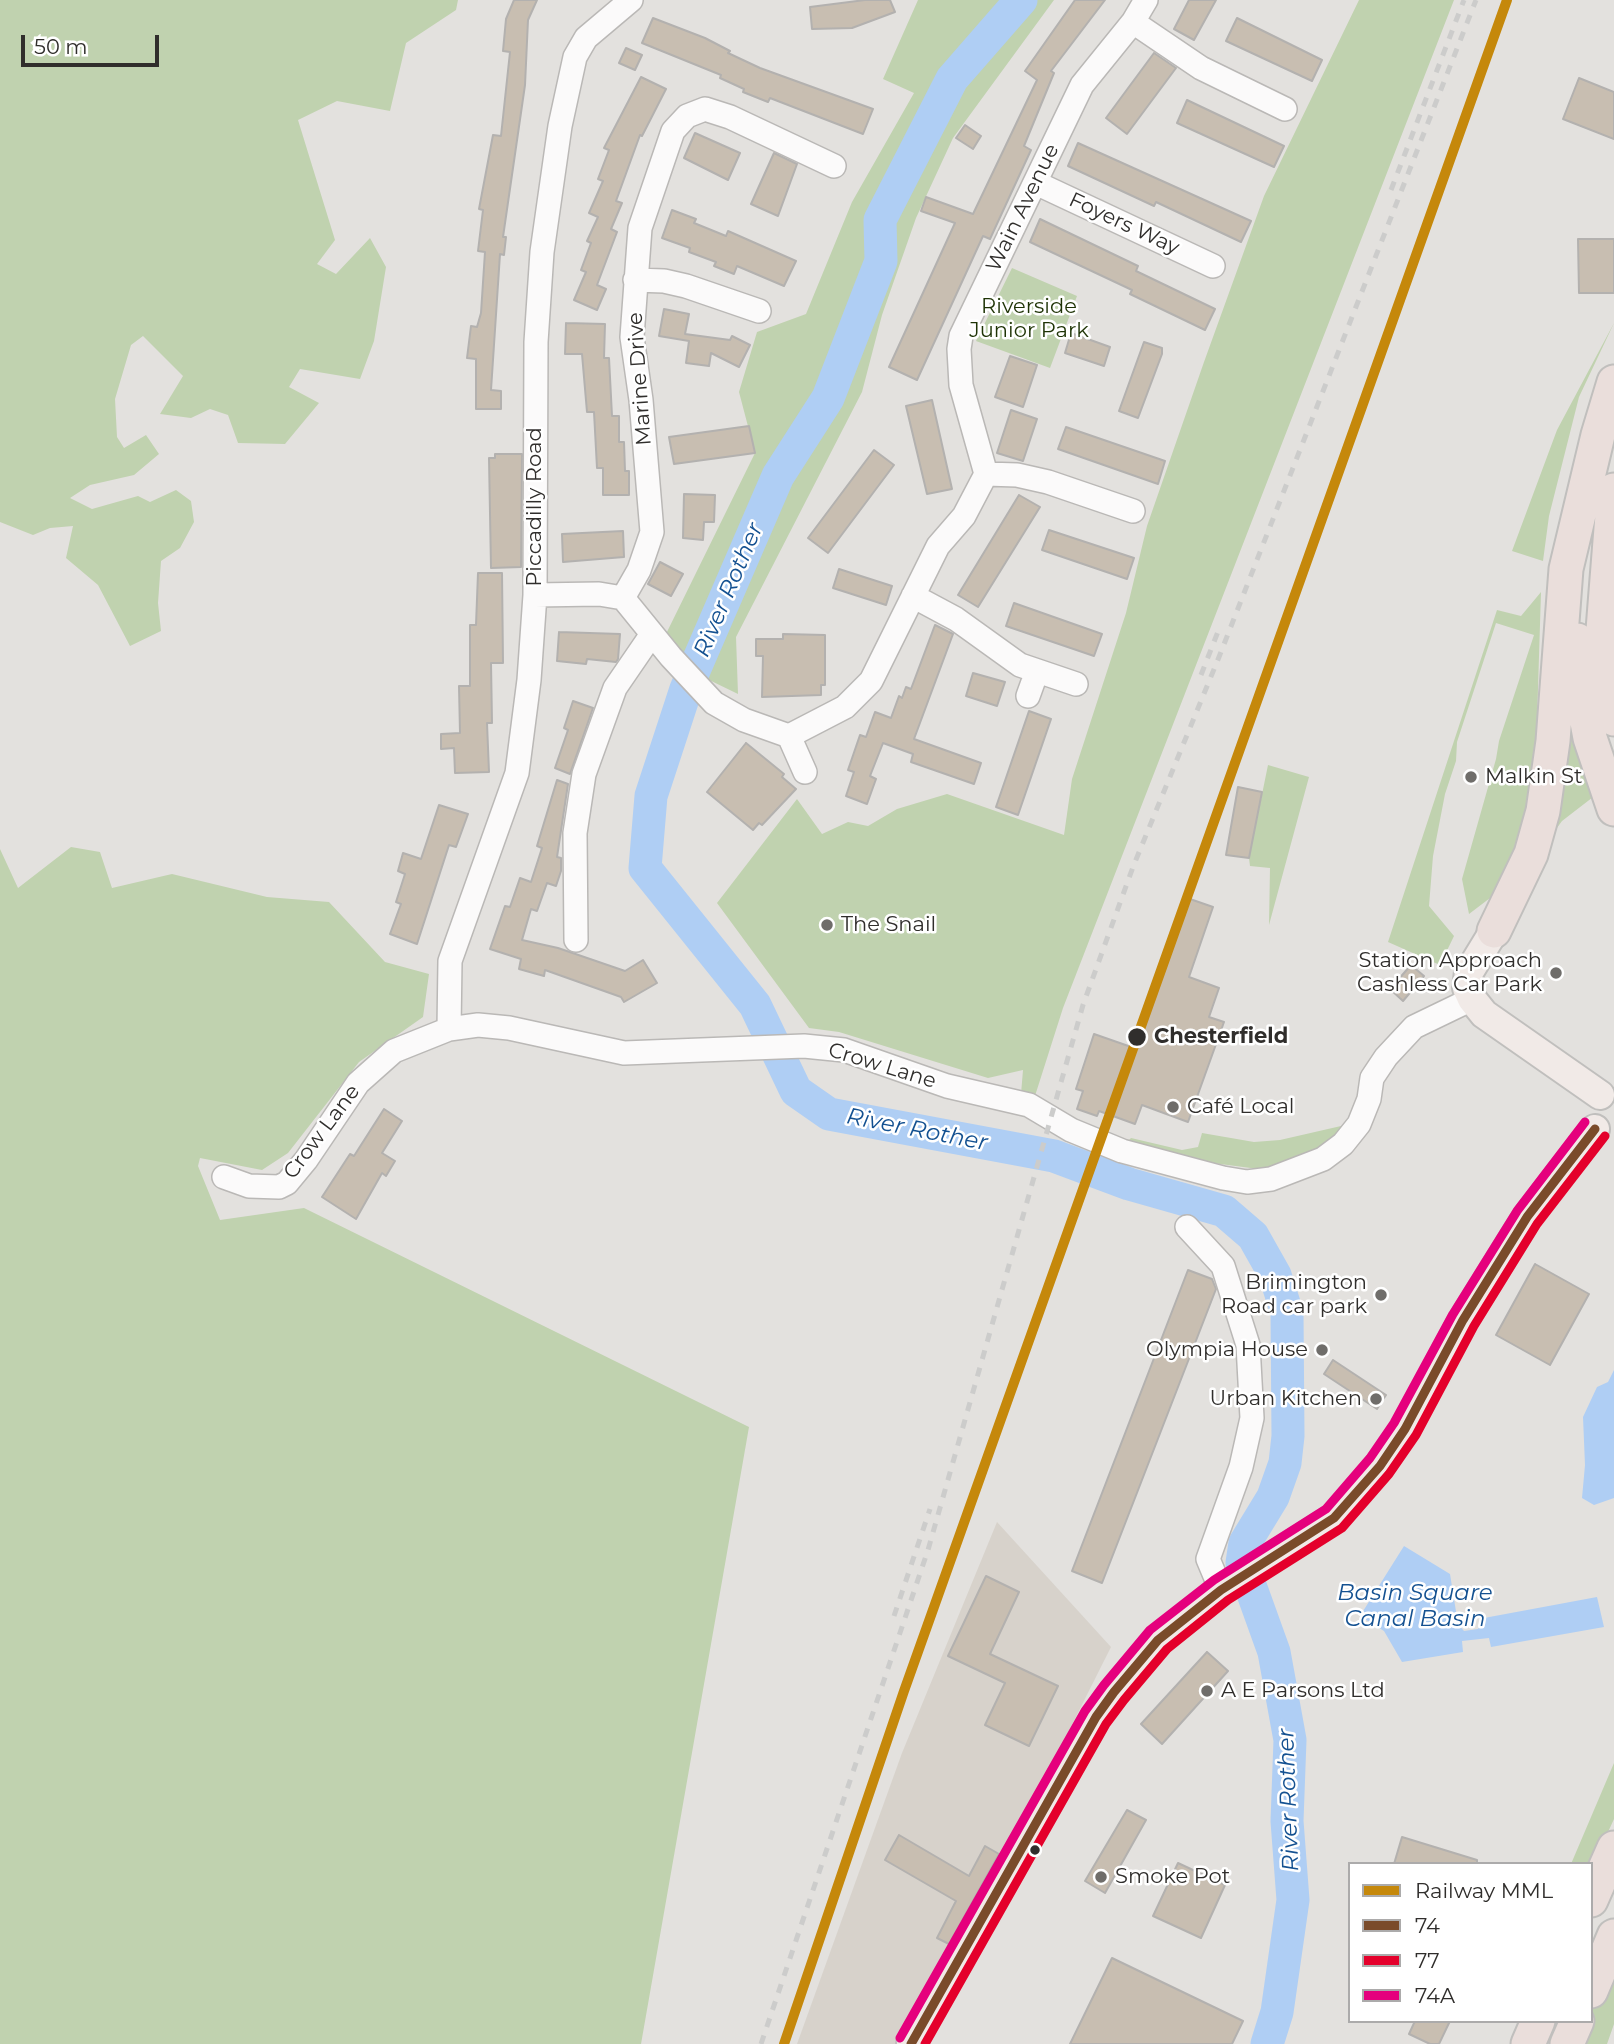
<!DOCTYPE html>
<meta charset="utf-8">
<style>
body{margin:0}
#map{position:relative;width:1614px;height:2044px;overflow:hidden;background:#e3e1de;font-family:Montserrat,sans-serif}
canvas{display:block}
.legend{position:absolute;left:1348px;top:1862px;width:245px;height:161px;box-sizing:border-box;background:#fff;border:2px solid #acabab;margin:0;padding:9px 12px;list-style:none;font-size:21px;color:#302e2c}
.legend li{display:flex;align-items:center;gap:14px;height:35px}
.legend b{width:35px;border:2px solid #acabab}
.scale{position:absolute;left:21px;top:35px;width:138px;height:32px;box-sizing:border-box;border:4px solid #302e2c;border-top:0;padding-left:9px;font-size:21px;line-height:24px;white-space:nowrap;color:#302e2c;-webkit-text-stroke:5px #fff;paint-order:stroke}
</style>
<div id="map">
<canvas width="1614" height="2044"></canvas>
<ul class="legend">
<li><b style="height:9px;background:#c5880b"></b>Railway MML</li>
<li><b style="height:9px;background:#7a4b2a"></b>74</li>
<li><b style="height:9px;background:#e4002b"></b>77</li>
<li><b style="height:9px;background:#e5007d"></b>74A</li>
</ul>
<div class="scale">50 m</div>
</div>
<script>
const ctx = document.querySelector('canvas').getContext('2d');
ctx.lineJoin = 'round';
function paint(path, color) {
  ctx.fillStyle = color;
  ctx.fill(path, 'evenodd');
}
function toPath(rows) {
  const path = new Path2D();
  for (const r of rows) {
    path.moveTo(r[0], r[1]);
    for (let i = 2; i < r.length; i += 2) path.lineTo(r[i], r[i + 1]);
  }
  return path;
}
function strokePath(path, color, width, dash) {
  ctx.strokeStyle = color;
  ctx.lineWidth = width;
  ctx.lineCap = dash ? 'butt' : 'round';
  ctx.setLineDash(dash || []);
  ctx.stroke(path);
}
function label(font, color, halo, rows, align = 'center') {
  ctx.font = font + ' Montserrat,sans-serif';
  ctx.lineWidth = 5;
  ctx.setLineDash([]);
  ctx.textBaseline = 'middle';
  ctx.strokeStyle = halo;
  ctx.fillStyle = color;
  for (const [text, x, y, turn = 0] of rows) {
    ctx.save();
    ctx.translate(x, y);
    ctx.rotate((+turn || 0) * Math.PI / 180);
    ctx.textAlign = isNaN(turn) ? turn : align;
    if (halo) ctx.strokeText(text, 0, 0);
    ctx.fillText(text, 0, 0);
    ctx.restore();
  }
}
const built = toPath([
 [997,1522,1111,1647,1008,1852,896,2044,797,2044,902,1753]
]);
const green = toPath([
 [0,0,458,0,456,10,406,43,390,111,337,101,298,120,335,240,317,264,336,274,370,238,386,267,374,341,360,379,300,369,289,387,319,403,285,444,238,443,228,415,210,409,191,418,160,414,183,376,143,336,131,345,115,399,117,437,124,448,146,435,159,454,134,475,90,485,70,498,92,509,138,496,150,502,176,490,191,501,194,522,180,548,161,561,158,603,161,631,130,646,98,585,66,558,73,526,50,528,33,535,0,522],
 [918,0,1054,0,953,138,916,218,882,315,862,392,736,637,738,694,703,677,664,638,755,453,739,392,757,332,806,314,852,202,914,93,883,79],
 [1359,0,1454,0,1063,1008,1034,1099,1021,1094,1023,1070,988,1078,839,1032,809,1028,717,903,797,799,822,834,848,822,868,826,897,809,947,794,1064,835,1072,779,1126,613,1147,526,1204,362,1264,196],
 [1012,268,1077,296,1050,368,976,341],
 [1614,323,1579,397,1549,516,1543,561,1512,551,1557,430],
 [1541,592,1535,785,1517,850,1494,895,1469,914,1462,879,1496,759,1499,741,1534,635,1496,623,1457,742,1456,761,1445,794,1433,856,1429,906,1454,936,1440,965,1388,942,1497,610,1521,616],
 [1564,685,1597,794,1562,821,1543,847],
 [1268,765,1309,777,1269,925,1270,868,1250,866,1249,858],
 [71,847,100,852,112,888,172,874,267,897,329,902,385,962,429,974,423,1017,359,1062,288,1153,262,1170,200,1158,198,1166,220,1220,304,1208,749,1427,641,2044,0,2044,0,849,18,888],
 [1341,1126,1347,1132,1310,1156,1266,1170,1205,1162,1128,1141,1131,1138,1182,1150,1198,1147,1202,1133,1254,1142,1280,1140],
 [1614,1763,1614,1819,1591,1869,1591,1864,1571,1864],
 [1614,1958,1614,2024,1607,2044,1576,2044,1591,2021,1591,2009]
]);
const water = toPath([
 [1614,1370,1614,1498,1594,1505,1582,1498,1585,1465,1583,1417,1597,1387,1608,1382],
 [1404,1546,1450,1574,1458,1624,1464,1631,1478,1629,1484,1618,1597,1597,1604,1627,1491,1647,1489,1638,1462,1641,1463,1652,1402,1662,1384,1631,1360,1616]
]);
const river = toPath([
 [1021,0,952,79,880,220,881,261,828,398,778,476,686,689,651,796,645,868,755,1005,796,1091,829,1114,1054,1156,1129,1184,1224,1211,1253,1236,1275,1275,1287,1313,1288,1436,1285,1463,1273,1497,1245,1543,1242,1563,1274,1652,1290,1740,1287,1821,1293,1900,1277,2012,1267,2044]
]);
const building = toPath([
 [514,0,537,0,528,20,525,85,503,237,506,237,504,255,500,254,491,390,501,391,501,409,476,409,476,359,467,358,471,326,477,327,481,313,485,252,478,251,483,210,479,209,493,135,501,136,510,52,503,51,506,19,514,0],
 [865,0,890,0,895,12,852,28,812,29,810,7,865,0],
 [1075,0,1105,0,1051,71,1054,73,1024,146,1031,150,990,239,983,236,917,380,889,367,955,223,921,211,926,197,973,214,1037,80,1025,71,1075,0],
 [1189,0,1216,0,1194,40,1174,29,1189,0],
 [653,18,705,38,730,51,728,53,760,68,873,109,863,134,770,98,768,102,743,92,744,89,720,78,721,75,642,43,653,18],
 [1237,18,1322,60,1312,81,1226,41,1237,18],
 [626,48,642,55,635,70,619,63,626,48],
 [1154,53,1176,68,1127,134,1106,118,1154,53],
 [641,77,666,89,642,136,640,135,616,201,622,203,611,229,617,232,597,285,606,289,597,310,574,300,586,272,581,270,591,243,587,241,598,217,589,213,603,181,598,179,609,150,604,148,641,77],
 [1579,78,1614,92,1614,139,1563,119,1579,78],
 [1187,100,1284,146,1274,167,1177,123,1187,100],
 [965,125,981,136,973,149,956,138,965,125],
 [695,133,740,153,728,180,684,158,695,133],
 [1078,143,1251,221,1241,242,1156,202,1154,206,1068,166,1078,143],
 [774,153,797,164,778,216,751,204,774,153],
 [672,210,696,219,694,223,726,236,728,231,796,261,784,286,737,266,734,274,714,266,716,262,689,252,690,248,662,238,672,210],
 [1040,219,1138,266,1136,271,1215,309,1205,330,1130,294,1132,290,1030,242,1040,219],
 [1578,239,1614,239,1614,293,1579,293,1578,239],
 [664,309,689,314,685,334,730,340,732,336,750,345,739,367,711,353,709,366,686,363,689,341,659,336,664,309],
 [566,323,605,324,604,358,609,358,612,416,619,416,619,442,624,442,625,471,629,471,629,495,603,495,603,468,597,468,594,412,587,412,582,354,565,354,566,323],
 [1071,333,1110,347,1104,366,1065,353,1071,333],
 [1144,342,1162,348,1162,354,1138,418,1119,411,1144,342],
 [1010,356,1037,365,1023,407,995,397,1010,356],
 [932,400,952,489,927,494,906,406,932,400],
 [1011,410,1037,419,1023,461,997,453,1011,410],
 [749,426,755,453,674,464,669,437,749,426],
 [1066,427,1165,461,1158,484,1058,449,1066,427],
 [874,450,894,465,828,553,808,538,874,450],
 [495,454,522,454,521,567,491,568,489,458,495,458,495,454],
 [684,494,715,495,714,522,704,522,703,540,683,538,684,494],
 [1019,495,1040,507,978,607,958,595,1019,495],
 [1049,530,1134,558,1127,579,1042,550,1049,530],
 [623,531,624,557,563,562,562,534,623,531],
 [660,562,683,574,671,596,648,584,660,562],
 [839,569,892,586,886,605,833,588,839,569],
 [478,573,502,573,503,663,491,663,492,723,487,723,489,772,455,773,454,748,441,749,441,734,460,733,459,686,470,686,470,625,476,625,478,573],
 [1014,603,1102,634,1094,656,1006,626,1014,603],
 [935,625,953,634,914,739,981,763,974,784,911,762,913,754,883,743,870,776,876,779,867,804,846,796,854,772,848,770,860,735,866,737,875,712,891,718,899,696,902,698,906,687,911,689,935,625],
 [559,632,620,634,618,659,616,662,587,659,586,664,557,661,559,632],
 [783,634,825,635,825,685,821,685,821,695,762,697,763,656,756,656,756,639,783,639,783,634],
 [973,673,1005,682,997,706,966,696,973,673],
 [573,701,593,708,570,774,555,768,568,730,564,728,573,701],
 [1029,711,1051,719,1018,815,996,807,1029,711],
 [746,743,784,774,782,777,796,789,762,825,759,823,753,830,707,792,746,743],
 [557,780,568,784,557,857,561,858,561,871,556,886,547,883,537,911,531,909,522,940,558,948,625,971,643,960,657,983,624,1002,621,997,545,970,544,976,519,969,521,959,490,949,505,906,510,907,520,878,531,882,542,848,537,846,557,780],
 [1238,787,1262,792,1249,858,1226,855,1238,787],
 [439,805,468,814,456,847,449,845,417,944,390,934,401,904,396,902,405,874,398,871,403,853,421,859,439,805],
 [1190,899,1213,907,1189,977,1219,988,1209,1017,1224,1022,1188,1122,1142,1105,1135,1124,1099,1111,1097,1116,1077,1109,1083,1091,1076,1089,1094,1034,1137,1049,1190,899],
 [1411,965,1424,976,1403,1001,1390,989,1411,965],
 [384,1109,402,1121,382,1153,395,1161,386,1176,382,1173,356,1219,322,1197,350,1154,354,1156,384,1109],
 [1535,1264,1589,1294,1550,1365,1496,1335,1535,1264],
 [1188,1270,1212,1279,1216,1289,1102,1583,1072,1571,1188,1270],
 [1333,1360,1386,1395,1377,1409,1324,1374,1333,1360],
 [986,1576,1019,1592,990,1654,1058,1686,1029,1746,985,1725,1005,1683,948,1656,986,1576],
 [1207,1652,1228,1671,1162,1744,1141,1724,1207,1652],
 [1127,1810,1146,1820,1105,1893,1085,1881,1127,1810],
 [899,1835,969,1876,985,1846,999,1854,949,1944,937,1938,956,1901,885,1860,899,1835],
 [1402,1837,1477,1860,1477,1864,1394,1864,1402,1837],
 [1178,1863,1225,1885,1201,1938,1153,1916,1178,1863],
 [1112,1958,1243,2021,1232,2044,1070,2044,1112,1958],
 [1415,2021,1450,2021,1439,2044,1430,2044,1409,2034,1415,2021]
]);
const minor = toPath([
 [1133,22,1201,68,1285,109],
 [1036,183,1213,266],
 [635,280,664,281,686,286,759,311],
 [986,474,1017,475,1048,482,1133,511],
 [535,595,599,594,623,598,671,657,714,703,744,720,789,736,845,707,871,681,938,546,964,516,986,474,961,385,959,349,961,336,1082,85,1133,22,1146,0],
 [913,596,956,619,1020,665,1076,684],
 [623,598,639,570,652,532,641,400,632,337,640,228,673,131,687,116,705,109,730,117,834,166],
 [1028,696,1037,671],
 [789,736,805,772],
 [576,940,575,833,584,774,615,688,652,634],
 [449,1029,450,961,517,773,529,680,535,595,536,342,542,252,560,126,575,57,586,38,631,0],
 [224,1177,249,1186,279,1187,287,1183,306,1160,358,1083,394,1051,449,1029,478,1025,509,1028,624,1053,804,1046,844,1050,947,1086,1029,1105,1071,1130,1122,1151,1223,1178,1247,1182,1271,1179,1323,1159,1343,1144,1359,1124,1369,1099,1372,1078,1386,1057,1414,1027,1472,999],
 [1187,1227,1223,1266,1248,1345,1252,1418,1241,1467,1208,1559,1221,1590]
]);
const major = toPath([
 [1494,931,1469,972,1467,988,1472,999,1484,1014,1600,1095],
 [911,2044,1096,1717,1114,1692,1158,1640,1221,1590,1334,1518,1380,1466,1405,1429,1463,1320,1527,1217,1595,1129]
]);
const highway = toPath([
 [1614,490,1603,630,1614,719],
 [1577,640,1580,685,1590,738,1614,809],
 [1494,931,1531,854,1543,811,1553,741,1566,569,1598,435,1614,382],
 [1591,1900,1614,1848],
 [1591,1991,1614,1936],
 [1528,2044,1538,2021],
 [1567,2044,1577,2021]
]);
const rail = toPath([
 [1391,190,1464,0],
 [1201,675,1219,629],
 [894,1616,930,1509],
 [761,2044,928,1550,1083,1005,1133,867,1219,657,1476,0]
]);
const bus1 = toPath([
 [911,2044,1096,1717,1114,1692,1158,1640,1221,1590,1334,1518,1380,1466,1405,1429,1463,1320,1527,1217,1595,1129]
]);
const bus2 = toPath([
 [925,2044,1106,1724,1124,1700,1167,1649,1228,1600,1342,1528,1389,1474,1416,1435,1474,1326,1537,1224,1605,1136]
]);
const bus3 = toPath([
 [900,2038,1085,1711,1104,1685,1150,1630,1214,1580,1326,1509,1370,1458,1394,1423,1453,1314,1517,1211,1585,1122]
]);
const rail1 = toPath([
 [784,2044,904,1691,1507,0]
]);
const markers = [
 [1471,777,7,"#6f6d6a"],
 [827,925,7,"#6f6d6a"],
 [1556,973,7,"#6f6d6a"],
 [1137,1037,10,"#302e2c"],
 [1173,1107,7,"#6f6d6a"],
 [1381,1295,7,"#6f6d6a"],
 [1322,1350,7,"#6f6d6a"],
 [1376,1399,7,"#6f6d6a"],
 [1207,1691,7,"#6f6d6a"],
 [1035,1850,6,"#302e2c"],
 [1101,1877,7,"#6f6d6a"]
];
const streetNames = [
 ["Wain Avenue",1023,208,-64],
 ["Foyers Way",1124,224,25],
 ["Marine Drive",640,379,-94],
 ["Piccadilly Road",535,507,-90],
 ["Crow Lane",882,1066,17],
 ["Crow Lane",322,1132,-53]
];
const parkNames = [
 ["Riverside",1029,307],
 ["Junior Park",1029,331]
];
const poiNames = [
 ["Malkin St",1485,777],
 ["The Snail",841,925],
 ["Station Approach",1542,961,"right"],
 ["Cashless Car Park",1542,985,"right"],
 ["Café Local",1187,1107],
 ["Brimington",1367,1283,"right"],
 ["Road car park",1367,1307,"right"],
 ["Olympia House",1308,1350,"right"],
 ["Urban Kitchen",1362,1399,"right"],
 ["A E Parsons Ltd",1221,1691],
 ["Smoke Pot",1115,1877]
];
const stopNames = [
 ["Chesterfield",1154,1037]
];
const waterNames = [
 ["River Rother",729,590,-67],
 ["River Rother",917,1130,11],
 ["Basin Square",1415,1593],
 ["Canal Basin",1415,1619],
 ["River Rother",1289,1800,-92]
];
paint(built, '#d7d2cb');
paint(green, '#c0d2af');
paint(water, '#afcef4');
strokePath(river, '#afcef4', 33);
paint(building, '#c8beb1');
strokePath(building, '#b3b1af', 2);
strokePath(minor, '#bab8b6', 26);
strokePath(major, '#c0bfbd', 32);
strokePath(highway, '#c0bfbd', 37);
strokePath(minor, '#fbfafa', 23);
strokePath(major, '#f1eae7', 28);
strokePath(highway, '#eadedb', 33);
strokePath(rail, '#cccccb', 5, [9, 9]);
strokePath(bus1, '#7a4b2a', 9);
strokePath(bus2, '#e4002b', 9);
strokePath(bus3, '#e5007d', 9);
strokePath(rail1, '#c5880b', 10);
for (const [x, y, r, color] of markers) {
  const dot = new Path2D();
  dot.arc(x, y, r, 0, 2 * Math.PI);
  ctx.fillStyle = color;
  ctx.fill(dot);
  strokePath(dot, '#fff', 2.5);
}
label('21px', '#302e2c', '#fff', streetNames);
label('21px', '#1e3305', '#fff', parkNames);
label('21px', '#302e2c', '#fff', poiNames, 'left');
label('bold 21px', '#302e2c', '#fff', stopNames, 'left');
label('italic 23px', '#145191', '#fff', waterNames);
</script>
